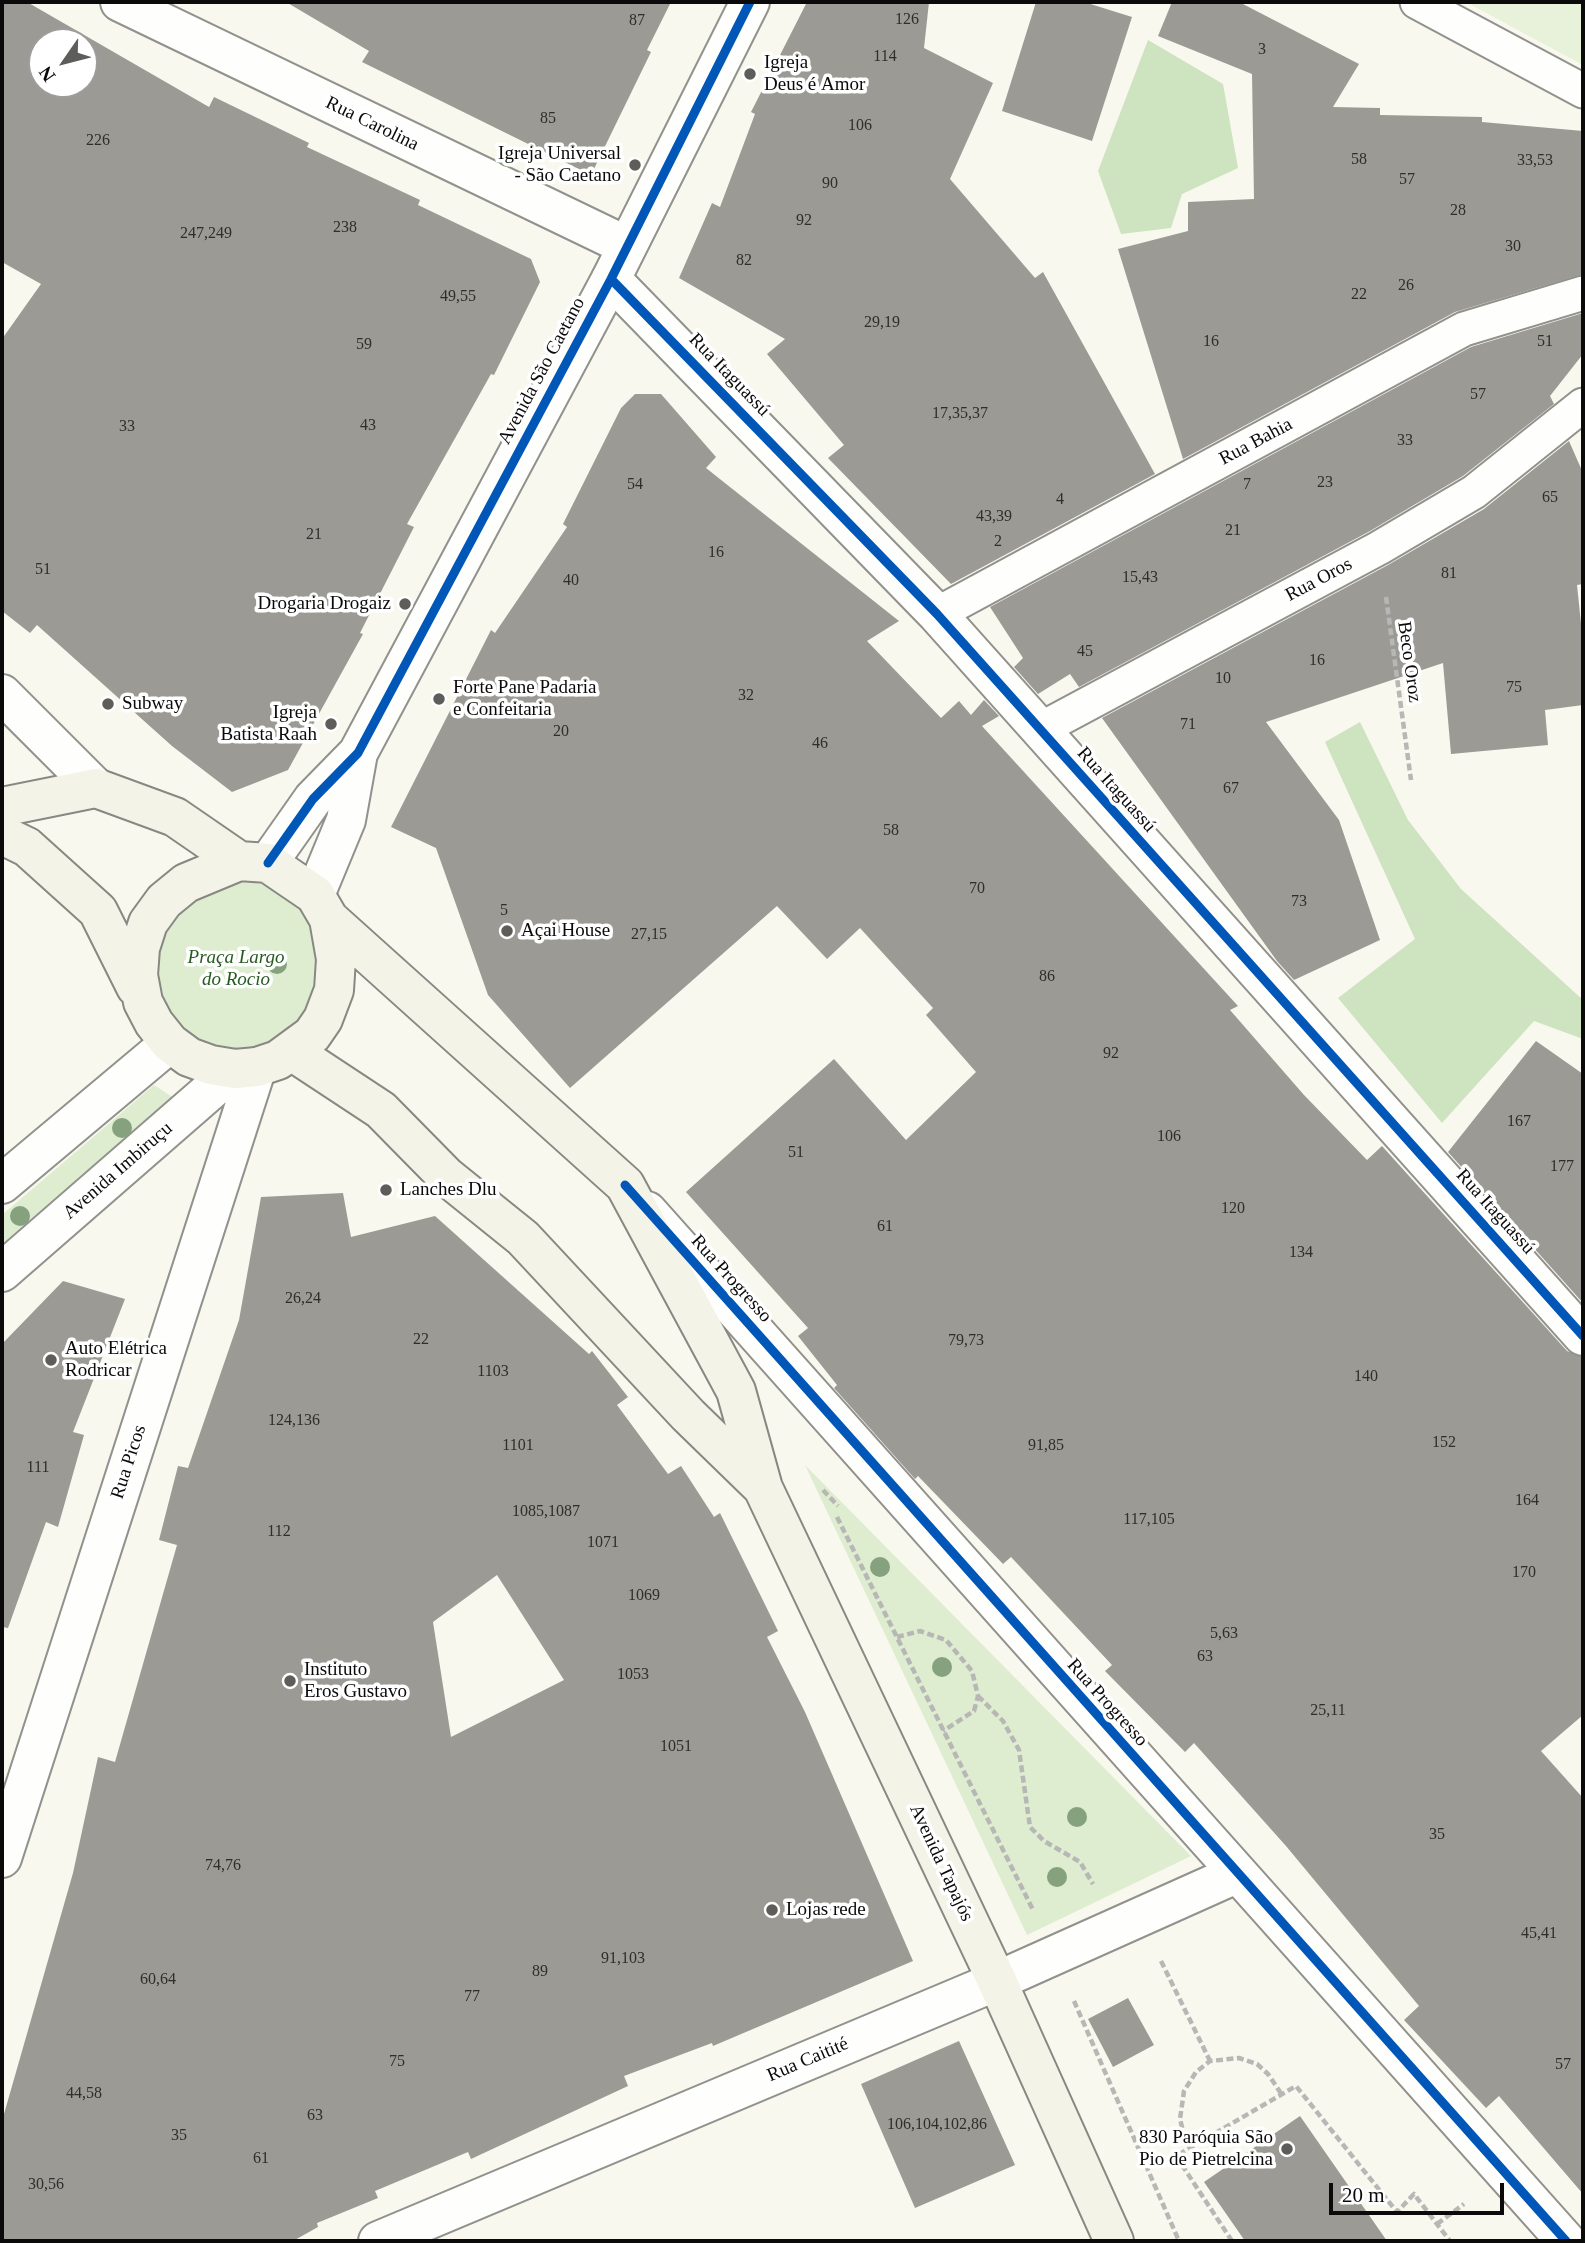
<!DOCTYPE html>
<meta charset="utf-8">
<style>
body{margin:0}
#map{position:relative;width:1585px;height:2243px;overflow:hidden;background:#f8f8ee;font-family:"Times New Roman",serif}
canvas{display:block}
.frame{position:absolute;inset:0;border:4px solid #0a0a0a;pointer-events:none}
.north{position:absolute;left:28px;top:28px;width:70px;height:70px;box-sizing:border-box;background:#fff;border:2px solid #9d9d9d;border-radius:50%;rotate:235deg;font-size:19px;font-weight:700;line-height:28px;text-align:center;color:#0a0a0a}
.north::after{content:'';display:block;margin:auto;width:24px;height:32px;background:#5d5d5a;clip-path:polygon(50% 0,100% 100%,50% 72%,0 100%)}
.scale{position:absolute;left:1329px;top:2183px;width:175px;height:32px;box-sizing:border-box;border:4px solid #0a0a0a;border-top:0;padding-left:9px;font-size:21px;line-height:24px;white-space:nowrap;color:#0a0a0a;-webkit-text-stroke:5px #fff;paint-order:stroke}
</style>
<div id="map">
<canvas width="1585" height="2243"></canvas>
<div class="frame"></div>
<div class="north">N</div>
<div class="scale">20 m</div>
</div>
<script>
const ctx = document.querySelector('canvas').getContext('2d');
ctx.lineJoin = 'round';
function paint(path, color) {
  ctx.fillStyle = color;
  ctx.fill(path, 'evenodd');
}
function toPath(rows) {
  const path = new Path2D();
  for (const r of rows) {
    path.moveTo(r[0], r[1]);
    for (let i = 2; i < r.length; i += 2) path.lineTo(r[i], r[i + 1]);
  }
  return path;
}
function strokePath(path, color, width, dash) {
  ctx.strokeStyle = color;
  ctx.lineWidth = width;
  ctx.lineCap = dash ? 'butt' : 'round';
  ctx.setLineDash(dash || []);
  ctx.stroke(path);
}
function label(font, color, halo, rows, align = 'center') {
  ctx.font = font + ' "Times New Roman",serif';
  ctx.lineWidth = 7;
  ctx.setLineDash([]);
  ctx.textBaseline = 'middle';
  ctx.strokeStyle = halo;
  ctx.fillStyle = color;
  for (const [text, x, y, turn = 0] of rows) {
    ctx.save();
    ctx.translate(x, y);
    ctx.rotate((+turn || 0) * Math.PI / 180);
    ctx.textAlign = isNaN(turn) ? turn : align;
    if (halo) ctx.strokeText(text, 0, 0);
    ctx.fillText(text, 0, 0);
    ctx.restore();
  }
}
const green = toPath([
 [242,880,267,885,289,897,307,916,319,938,324,963,299,1032,229,1057,164,1021,149,949,173,905],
 [154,1085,177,1100,2,1250,2,1215],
 [805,1465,1191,1856,1027,1935]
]);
const forest = toPath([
 [1148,40,1223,84,1238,168,1182,194,1171,228,1121,234,1098,171],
 [1360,722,1408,820,1461,889,1583,1000,1583,1039,1534,1021,1442,1123,1338,998,1415,939,1325,742]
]);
const pitch = toPath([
 [1466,2,1583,2,1583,65]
]);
const building = toPath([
 [2,2,27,2,209,107,214,97,309,143,307,147,420,200,418,205,531,259,540,282,494,375,491,374,407,524,414,527,360,633,363,634,288,770,232,792,172,746,37,625,30,633,2,611,2,339,41,284,2,262],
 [42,42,84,42,84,84,42,84],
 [286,2,671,2,647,50,651,52,591,175,362,62,369,51],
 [807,2,929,2,924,48,993,83,950,179,1035,278,1043,272,1155,474,951,584,828,458,844,445,767,354,785,339,679,278,712,203,720,207,755,114,751,112],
 [1036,2,1084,2,1132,17,1092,141,1002,111],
 [1172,2,1239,2,1359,64,1333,107,1380,108,1380,115,1482,117,1482,122,1583,131,1583,274,1455,312,1183,459,1118,249,1188,231,1188,202,1254,199,1252,74,1158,36],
 [1583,313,1583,354,1550,396,1554,404,1463,476,1370,531,1079,687,1070,674,1038,694,1014,667,1023,658,990,607,1471,347],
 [635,394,661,394,716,457,706,468,899,621,867,641,941,718,959,701,971,715,984,700,999,716,982,726,1238,1006,1230,1010,1304,1095,1367,1160,1382,1146,1567,1351,1583,1357,1583,1715,1541,1751,1583,1798,1583,2194,1499,2096,1486,2108,1404,2020,1419,2006,1286,1846,1194,1743,1185,1752,1105,1671,1112,1665,1011,1557,1003,1564,918,1476,915,1479,834,1388,837,1385,798,1336,808,1328,686,1192,834,1059,906,1140,976,1072,926,1015,933,1008,860,928,827,959,777,906,570,1088,488,995,436,848,391,827,491,630,495,633,567,527,563,524,621,408],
 [1569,441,1583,473,1583,584,1577,585,1583,643,1583,705,1545,710,1548,745,1451,754,1443,663,1266,722,1339,820,1380,940,1294,980,1277,961,1102,718,1388,565,1484,509],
 [1536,1041,1583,1074,1583,1303,1448,1152],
 [343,1193,351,1237,435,1216,589,1354,592,1351,628,1397,617,1405,668,1474,681,1466,714,1517,720,1513,778,1631,767,1637,805,1712,913,1961,713,2046,712,2043,624,2076,628,2086,471,2159,468,2152,375,2191,378,2198,317,2223,318,2227,293,2241,2,2241,2,2121,73,1873,98,1757,115,1762,177,1545,159,1540,178,1466,188,1468,239,1320,261,1197],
 [497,1575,564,1680,451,1737,433,1622],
 [63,1281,125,1299,73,1432,84,1435,58,1527,46,1522,8,1628,2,1627,2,1344],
 [1128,1998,1154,2045,1113,2067,1088,2019],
 [959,2041,1015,2165,915,2208,861,2084],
 [1300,2116,1387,2241,1245,2241,1204,2182]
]);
const path = toPath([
 [1386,597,1411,780],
 [823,1490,838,1506],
 [837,1517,1033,1910],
 [897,1637,920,1631,946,1640,972,1671,978,1696,974,1711,943,1731],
 [978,1696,1003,1721,1019,1750,1030,1827,1044,1841,1080,1862,1093,1884],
 [1161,1961,1210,2061],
 [1074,2001,1179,2241],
 [1193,2146,1183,2131,1180,2119,1184,2091,1196,2072,1210,2061,1239,2058,1257,2064,1268,2074,1282,2095],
 [1437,2224,1464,2204],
 [1232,2241,1176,2156,1296,2086,1397,2212,1414,2194,1450,2241]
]);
const service = toPath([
 [1417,2,1583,91],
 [937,614,1464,329,1583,293],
 [1039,730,1379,548,1474,492,1583,405]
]);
const minor = toPath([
 [120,2,625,245],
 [611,279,937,614,1583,1336],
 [2,694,96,788],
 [647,1211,1566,2241],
 [997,1981,1236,1874]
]);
const tertiary = toPath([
 [268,863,313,799,358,753,611,279,750,2],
 [315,895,346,820,358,753],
 [2,1184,170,1043],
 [2,1272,235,1069],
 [2,1858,257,1067],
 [378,2241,997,1981]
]);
const secondary = toPath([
 [2,807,96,788,175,817,239,861],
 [2,835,27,847,98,911,136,987],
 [239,861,268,863,315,895,329,919,336,959,334,990,323,1019,312,1035,278,1060,257,1067,235,1069,211,1065,189,1057,170,1043,154,1023,143,1002,138,975,140,948,148,923,164,901,186,883,239,861],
 [329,919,625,1185,736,1391,763,1488,997,1981,1114,2241],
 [293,1052,381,1110,446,1176,523,1238,688,1415,762,1487]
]);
const cycleway = toPath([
 [611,279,937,614,1583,1336],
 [268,863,313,799,358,753,611,279,750,2],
 [625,1185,1566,2241]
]);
const trees = [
 [507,157],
 [277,964],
 [122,1128],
 [20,1216],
 [880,1567],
 [942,1667],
 [1077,1817],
 [1057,1877]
];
const markers = [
 [750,74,7,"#5d5d5a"],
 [635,165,7,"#5d5d5a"],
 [405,604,7,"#5d5d5a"],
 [439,699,7,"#5d5d5a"],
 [108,704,7,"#5d5d5a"],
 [331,724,7,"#5d5d5a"],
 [507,931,7,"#5d5d5a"],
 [386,1190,7,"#5d5d5a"],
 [51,1360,7,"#5d5d5a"],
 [290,1681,7,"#5d5d5a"],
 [772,1910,7,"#5d5d5a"],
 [1287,2149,7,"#5d5d5a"]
];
const numberNames = [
 ["126",907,20],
 ["87",637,21],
 ["3",1262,50],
 ["114",885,57],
 ["85",548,119],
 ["106",860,126],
 ["226",98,141],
 ["58",1359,160],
 ["33,53",1535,161],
 ["57",1407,180],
 ["90",830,184],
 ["28",1458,211],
 ["92",804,221],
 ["238",345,228],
 ["247,249",206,234],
 ["30",1513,247],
 ["82",744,261],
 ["26",1406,286],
 ["22",1359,295],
 ["49,55",458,297],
 ["29,19",882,323],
 ["16",1211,342],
 ["51",1545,342],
 ["59",364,345],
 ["57",1478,395],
 ["17,35,37",960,414],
 ["43",368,426],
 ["33",127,427],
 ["33",1405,441],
 ["23",1325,483],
 ["54",635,485],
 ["7",1247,485],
 ["65",1550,498],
 ["4",1060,500],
 ["43,39",994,517],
 ["21",1233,531],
 ["21",314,535],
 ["2",998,542],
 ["16",716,553],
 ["51",43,570],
 ["81",1449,574],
 ["15,43",1140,578],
 ["40",571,581],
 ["45",1085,652],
 ["16",1317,661],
 ["10",1223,679],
 ["75",1514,688],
 ["32",746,696],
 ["71",1188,725],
 ["20",561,732],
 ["46",820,744],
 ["67",1231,789],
 ["58",891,831],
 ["70",977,889],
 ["73",1299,902],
 ["5",504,911],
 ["27,15",649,935],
 ["86",1047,977],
 ["92",1111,1054],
 ["167",1519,1122],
 ["106",1169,1137],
 ["51",796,1153],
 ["177",1562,1167],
 ["120",1233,1209],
 ["61",885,1227],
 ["134",1301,1253],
 ["26,24",303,1299],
 ["22",421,1340],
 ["79,73",966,1341],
 ["1103",493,1372],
 ["140",1366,1377],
 ["124,136",294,1421],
 ["152",1444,1443],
 ["1101",518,1446],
 ["91,85",1046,1446],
 ["111",38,1468],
 ["164",1527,1501],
 ["1085,1087",546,1512],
 ["117,105",1149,1520],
 ["112",279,1532],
 ["1071",603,1543],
 ["170",1524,1573],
 ["1069",644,1596],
 ["5,63",1224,1634],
 ["63",1205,1657],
 ["1053",633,1675],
 ["25,11",1328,1711],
 ["1051",676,1747],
 ["35",1437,1835],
 ["74,76",223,1866],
 ["45,41",1539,1934],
 ["91,103",623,1959],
 ["89",540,1972],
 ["60,64",158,1980],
 ["77",472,1997],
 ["75",397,2062],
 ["57",1563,2065],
 ["44,58",84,2094],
 ["63",315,2116],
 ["106,104,102,86",937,2125],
 ["35",179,2136],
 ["61",261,2159],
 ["30,56",46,2185]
];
const poiNames = [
 ["Igreja",764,63],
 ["Deus é Amor",764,85],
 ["Igreja Universal",621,154,"right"],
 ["- São Caetano",621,176,"right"],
 ["Drogaria Drogaiz",391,604,"right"],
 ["Forte Pane Padaria",453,688],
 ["e Confeitaria",453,710],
 ["Subway",122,704],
 ["Igreja",317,713,"right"],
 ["Batista Raah",317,735,"right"],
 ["Açai House",521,931],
 ["Lanches Dlu",400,1190],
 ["Auto Elétrica",65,1349],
 ["Rodricar",65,1371],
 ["Instituto",304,1670],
 ["Eros Gustavo",304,1692],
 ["Lojas rede",786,1910],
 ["830 Paróquia São",1273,2138,"right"],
 ["Pio de Pietrelcina",1273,2160,"right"]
];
const streetNames = [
 ["Rua Carolina",372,124,26],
 ["Avenida São Caetano",542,371,-62],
 ["Rua Itaguassú",729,375,46],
 ["Rua Bahia",1256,442,-28],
 ["Rua Oros",1319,580,-28],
 ["Beco Oroz",1409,662,82],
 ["Rua Itaguassú",1116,790,48],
 ["Avenida Imbiruçu",118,1171,-41],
 ["Rua Itaguassú",1495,1212,48],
 ["Rua Progresso",731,1279,48],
 ["Rua Picos",129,1462,-72],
 ["Rua Progresso",1107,1703,48],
 ["Avenida Tapajós",941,1863,65],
 ["Rua Caitité",808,2060,-23]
];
const parkNames = [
 ["Praça Largo",236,958],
 ["do Rocio",236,980]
];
paint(green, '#deecd0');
paint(forest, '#cee3bf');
paint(pitch, '#e8f1d9');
paint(building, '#9b9a94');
strokePath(service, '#91918d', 37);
strokePath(minor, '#91918d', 42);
strokePath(tertiary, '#91918d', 42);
strokePath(secondary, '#888883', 42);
strokePath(path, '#b7b7b5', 4.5, [7, 3.5]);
strokePath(service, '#fefefc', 33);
strokePath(minor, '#fefefc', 38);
strokePath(tertiary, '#fefefc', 38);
strokePath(secondary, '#f3f3e8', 38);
strokePath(cycleway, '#0057b8', 9);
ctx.fillStyle = '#85a17e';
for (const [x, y] of trees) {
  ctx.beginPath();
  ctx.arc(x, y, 10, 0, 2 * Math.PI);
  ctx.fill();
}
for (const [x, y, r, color] of markers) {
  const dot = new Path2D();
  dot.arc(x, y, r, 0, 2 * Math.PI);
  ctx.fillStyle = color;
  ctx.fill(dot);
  strokePath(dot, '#fff', 2.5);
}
label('16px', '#2e2e2c', null, numberNames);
label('19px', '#0a0a0a', '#fff', poiNames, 'left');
label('19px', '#0a0a0a', '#fff', streetNames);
label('italic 19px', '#275a22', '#fff', parkNames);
</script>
